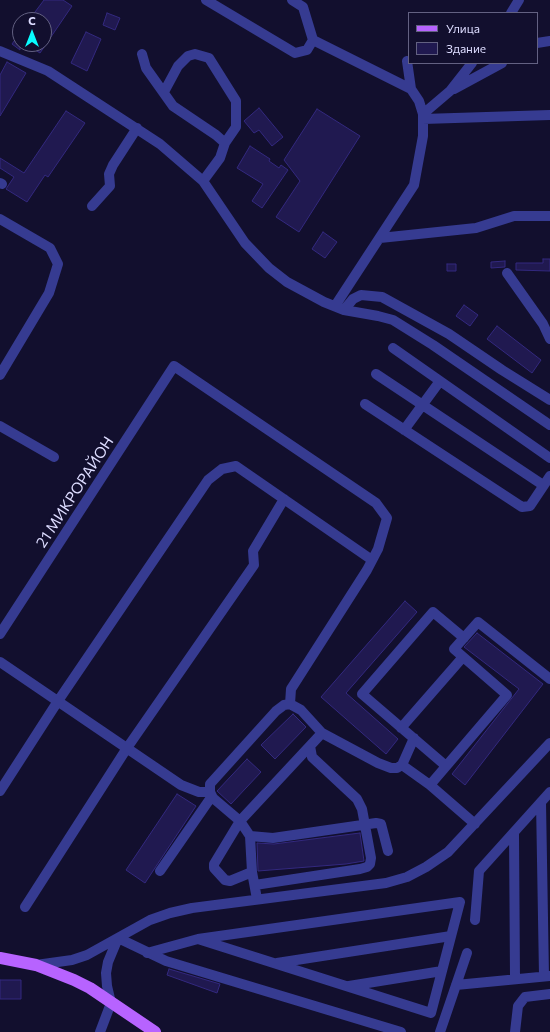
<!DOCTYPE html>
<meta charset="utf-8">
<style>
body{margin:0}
#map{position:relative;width:550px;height:1032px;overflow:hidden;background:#120f2e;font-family:Commissioner,sans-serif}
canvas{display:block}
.legend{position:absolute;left:408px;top:12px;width:130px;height:52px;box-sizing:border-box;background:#120f2e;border:1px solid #636182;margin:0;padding:5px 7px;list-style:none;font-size:12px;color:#dddcff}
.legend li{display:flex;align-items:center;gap:8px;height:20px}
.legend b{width:20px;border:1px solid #636182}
.north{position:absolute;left:12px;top:12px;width:40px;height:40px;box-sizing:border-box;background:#120f2e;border:1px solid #636182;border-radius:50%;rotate:0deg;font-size:11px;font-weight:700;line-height:16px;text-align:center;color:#dddcff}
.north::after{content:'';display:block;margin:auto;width:14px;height:18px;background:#08fcff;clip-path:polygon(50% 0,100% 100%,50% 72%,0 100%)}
</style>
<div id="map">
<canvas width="550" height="1032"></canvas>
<ul class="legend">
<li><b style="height:5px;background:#b763ff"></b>Улица</li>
<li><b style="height:11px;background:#201950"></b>Здание</li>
</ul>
<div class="north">С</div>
</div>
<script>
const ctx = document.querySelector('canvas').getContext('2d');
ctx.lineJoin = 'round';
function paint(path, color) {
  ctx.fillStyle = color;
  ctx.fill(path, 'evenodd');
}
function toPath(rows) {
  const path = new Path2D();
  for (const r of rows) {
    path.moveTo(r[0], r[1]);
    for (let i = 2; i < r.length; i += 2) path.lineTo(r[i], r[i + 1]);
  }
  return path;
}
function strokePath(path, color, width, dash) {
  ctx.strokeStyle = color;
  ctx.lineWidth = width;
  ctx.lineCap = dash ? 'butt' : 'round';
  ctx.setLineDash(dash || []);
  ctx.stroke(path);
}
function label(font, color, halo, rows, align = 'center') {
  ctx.font = font + ' Commissioner,sans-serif';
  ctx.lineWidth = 3.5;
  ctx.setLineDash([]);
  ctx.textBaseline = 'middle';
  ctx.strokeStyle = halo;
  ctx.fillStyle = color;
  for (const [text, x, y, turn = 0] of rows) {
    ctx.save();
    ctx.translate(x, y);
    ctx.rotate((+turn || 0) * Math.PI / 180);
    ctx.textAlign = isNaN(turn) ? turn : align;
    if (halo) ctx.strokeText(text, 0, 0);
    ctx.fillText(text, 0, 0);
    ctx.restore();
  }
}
const building = toPath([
 [44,0,63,0,72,6,40,53,26,44,44,44,44,20,29,20,44,0],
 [107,13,120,18,115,30,103,25,107,13],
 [86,32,101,39,87,71,71,63,86,32],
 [20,33,20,50,12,44,20,33],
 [7,62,26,73,0,116,0,75,7,62],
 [259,108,283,137,272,146,259,130,254,133,244,121,259,108],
 [317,109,360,136,299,232,276,217,300,181,284,160,317,109],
 [66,111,85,123,48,177,45,175,27,202,6,189,14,177,0,168,0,158,24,173,66,111],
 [250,146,270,159,269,161,279,168,281,165,288,170,262,208,252,201,263,184,237,168,250,146],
 [323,232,337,242,325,258,312,249,323,232],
 [543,259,550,259,550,271,516,270,516,263,543,263,543,259],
 [505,261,505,267,491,268,491,262,505,261],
 [447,264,456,264,456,271,447,271,447,264],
 [464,305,478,315,470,326,456,316,464,305],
 [497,326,541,360,532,373,487,339,497,326],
 [405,601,417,612,346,693,398,739,386,754,321,697,405,601],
 [477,633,543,684,465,785,452,774,519,689,464,647,477,633],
 [293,714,306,727,275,759,261,745,293,714],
 [247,759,261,772,231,804,217,791,247,759],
 [177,794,196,806,145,883,126,870,177,794],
 [360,833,364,861,346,864,258,871,257,843,274,844,360,833],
 [169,969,220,984,217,993,167,975,169,969],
 [0,980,21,980,21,999,0,999,0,980]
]);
const minor = toPath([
 [206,0,295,53,307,50,313,40],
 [292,0,303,7,313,40,411,89,419,101,423,114,423,136,414,185,335,306],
 [511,13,519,0],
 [537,43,550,41],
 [0,51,48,71,160,144,203,181,245,243,269,268,287,282,324,302,344,310,378,316,393,320,433,345,550,425],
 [142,54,146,68,173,106,216,135,225,143,220,158,203,181],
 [407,61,411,89],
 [454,89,502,63],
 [164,92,178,66,188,56,195,54,209,58,236,101,236,127,225,143],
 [423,114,450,91,472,63],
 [423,119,550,115],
 [0,183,2,184],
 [92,206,110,186,109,174,113,165,137,128],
 [0,219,50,248,58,264,49,293,0,375],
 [380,238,476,228,514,216,550,216],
 [507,273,543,324,550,339],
 [344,310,353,299,361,295,382,297,449,334,502,370,550,400],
 [393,348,550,458],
 [376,374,543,485],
 [365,404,522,507,530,506,550,476],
 [0,426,54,457],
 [404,430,440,381],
 [0,634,174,366,376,503,387,518,378,549,367,570,291,689,290,704],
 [0,662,181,785,199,792,210,792],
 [401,728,463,657],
 [414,738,402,765,430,785,475,824],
 [446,766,362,694,433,612,464,638],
 [430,785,507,695,454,649,478,622,550,679],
 [0,791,58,701,208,480,222,469,236,466,372,560],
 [541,802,544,976],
 [514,833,515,979],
 [250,836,273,838,376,823,381,824,388,851],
 [160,871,212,796],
 [252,872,230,881,225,880,214,868,214,864,240,821,322,733,378,763,391,768,397,768,402,765],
 [255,885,360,869,367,867,370,864,371,858,362,809,357,799,312,757,310,746],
 [257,899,252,872,250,836,240,821,213,798,210,792,210,784,276,711,284,705,290,704,301,710,322,733],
 [460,902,431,1013,198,939,460,902],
 [25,907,127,748,254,565,253,551,284,499],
 [475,920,479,871,550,792],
 [147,953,198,939],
 [277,963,451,936],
 [36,965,72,960,87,955,150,920,170,913,192,908,386,883,407,877,426,867,448,852,550,743],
 [456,985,550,976],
 [349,986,442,971],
 [100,1032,111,1003,107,986,106,973,108,962,118,938,166,961,401,1032],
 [440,1032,467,953],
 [515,1032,518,1006,525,997,550,994]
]);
const major = toPath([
 [0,958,36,965,74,980,90,988,155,1032]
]);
const streetNames = [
 ["21 МИКРОРАЙОН",75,492,-57]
];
paint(building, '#201950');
strokePath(building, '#33297f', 1);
strokePath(minor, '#363b91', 10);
strokePath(major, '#b763ff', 12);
label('15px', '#dddcff', '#120f2e', streetNames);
</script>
